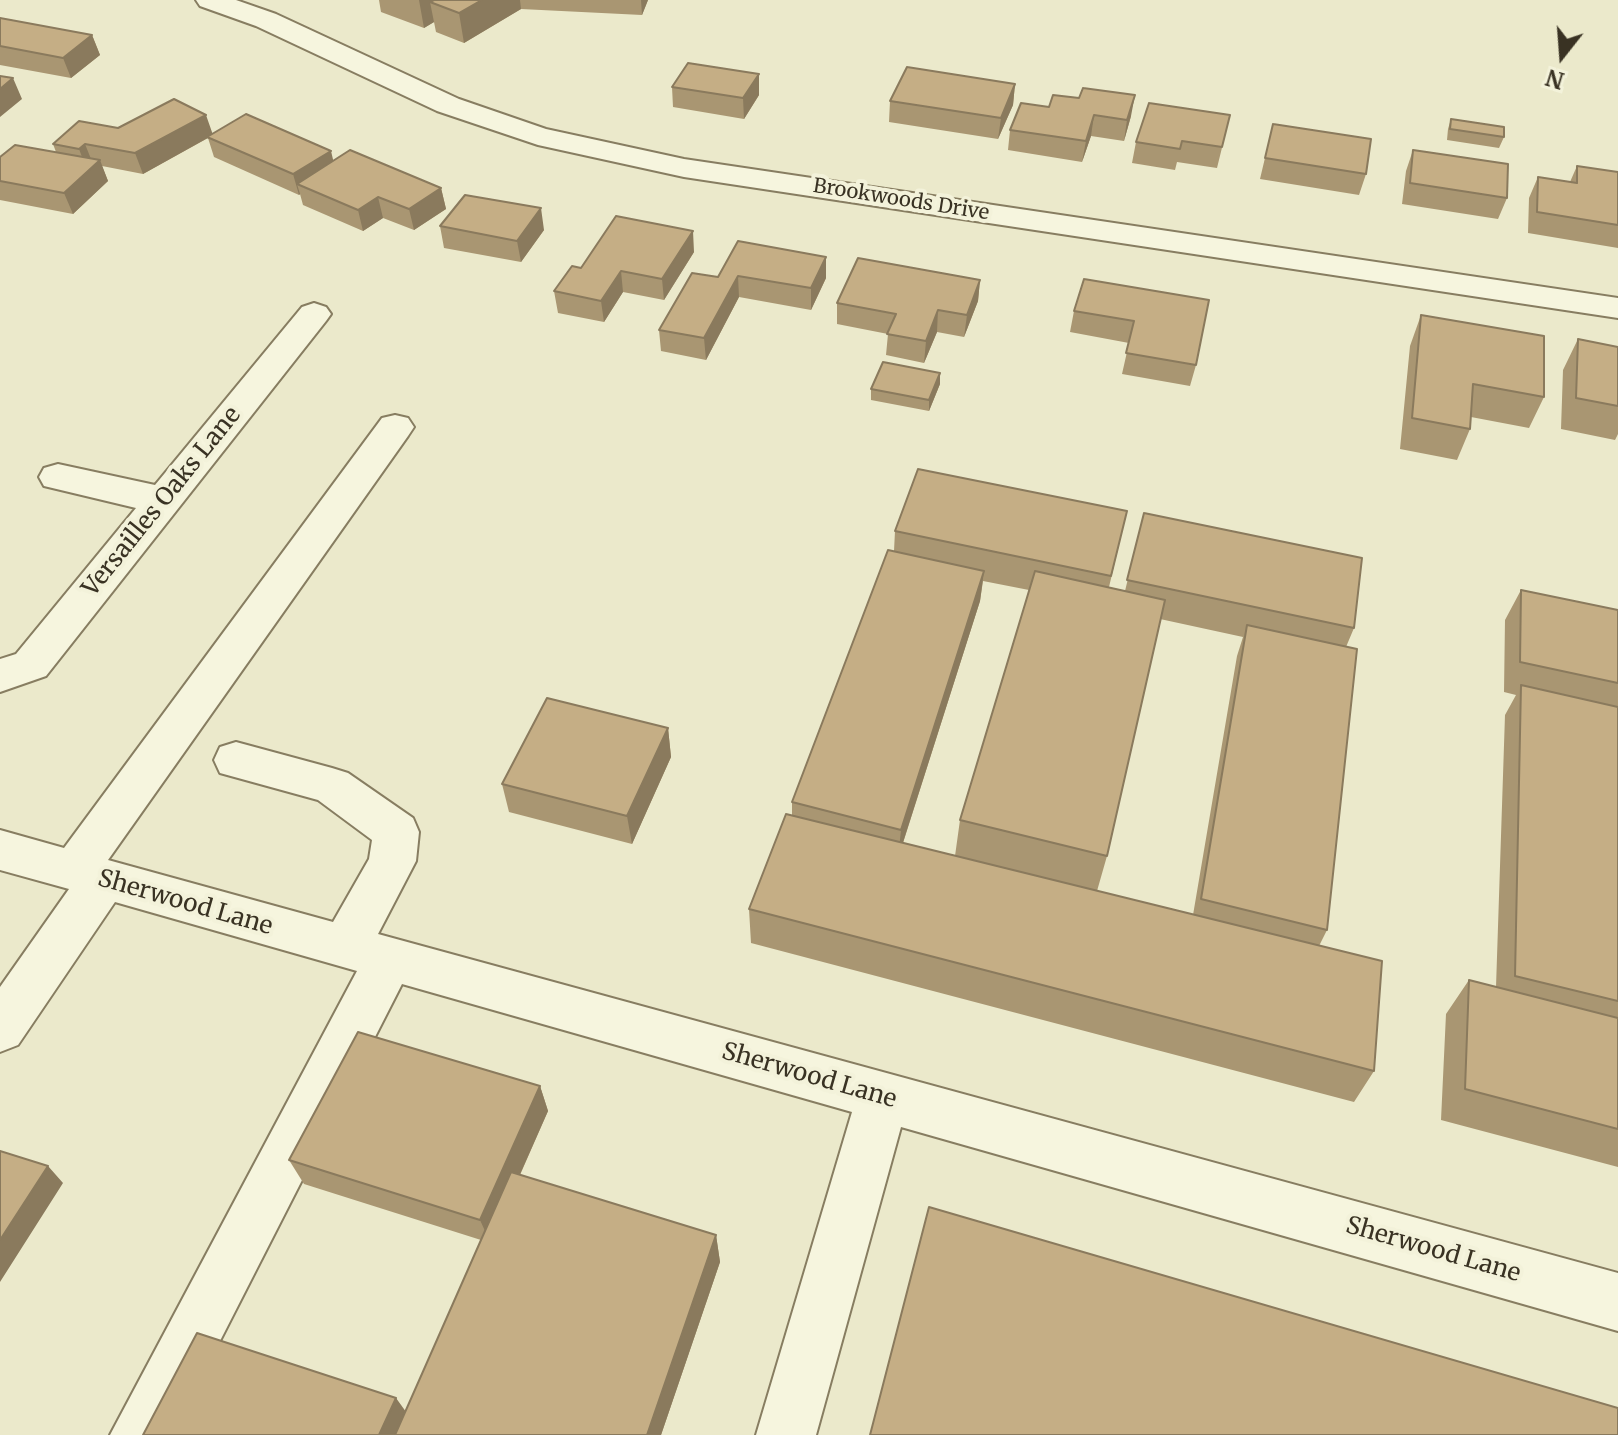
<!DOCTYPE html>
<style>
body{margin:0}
#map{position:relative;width:1618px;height:1435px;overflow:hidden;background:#ebe9cb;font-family:Merriweather,serif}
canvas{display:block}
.north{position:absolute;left:1522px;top:16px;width:80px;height:80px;-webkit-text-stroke:6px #f3f2da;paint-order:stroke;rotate:197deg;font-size:22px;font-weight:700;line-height:32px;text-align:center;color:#393223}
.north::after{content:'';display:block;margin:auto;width:28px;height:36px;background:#393223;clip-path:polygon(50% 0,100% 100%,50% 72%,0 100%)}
</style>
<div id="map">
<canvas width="1618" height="1435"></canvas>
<div class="north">N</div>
</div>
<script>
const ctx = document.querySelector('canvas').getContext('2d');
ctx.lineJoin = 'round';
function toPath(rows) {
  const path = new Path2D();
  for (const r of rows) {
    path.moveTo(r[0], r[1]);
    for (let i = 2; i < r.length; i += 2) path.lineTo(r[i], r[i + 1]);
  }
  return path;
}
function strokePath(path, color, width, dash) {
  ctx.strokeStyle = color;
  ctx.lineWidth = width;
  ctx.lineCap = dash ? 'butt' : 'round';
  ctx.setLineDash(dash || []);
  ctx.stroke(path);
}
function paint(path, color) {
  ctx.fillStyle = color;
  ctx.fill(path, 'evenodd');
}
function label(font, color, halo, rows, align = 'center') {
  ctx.font = font + ' Merriweather,serif';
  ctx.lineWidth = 8;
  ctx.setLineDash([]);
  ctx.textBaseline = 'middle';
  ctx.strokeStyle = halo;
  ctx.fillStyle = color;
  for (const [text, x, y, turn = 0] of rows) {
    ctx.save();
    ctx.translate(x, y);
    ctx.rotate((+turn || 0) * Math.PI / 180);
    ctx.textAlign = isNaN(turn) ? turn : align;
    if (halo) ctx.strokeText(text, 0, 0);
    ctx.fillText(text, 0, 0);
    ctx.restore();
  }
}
const minor = toPath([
 [196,0,236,0,276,14,459,99,546,129,684,159,1618,298,1618,318,684,177,538,145,437,111,256,26,200,6,196,0],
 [314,303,326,307,331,314,326,321,46,676,0,692,0,659,16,654,136,508,44,486,39,477,44,468,58,464,155,485,302,307,314,303],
 [395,415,408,418,414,427,408,436,108,860,333,922,369,859,372,840,318,800,220,773,214,760,220,747,236,742,332,768,348,773,413,818,419,832,416,861,378,934,1618,1273,1618,1331,901,1127,816,1435,756,1435,852,1112,402,984,172,1435,110,1435,357,971,115,902,18,1045,0,1052,0,987,69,889,0,870,0,830,64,848,382,418,395,415]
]);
const wall = toPath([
 [379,0,648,0,642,15,521,9,464,43,436,32,434,22,424,28,381,12],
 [0,18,92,35,100,55,71,78,0,65],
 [1015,84,1013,105,998,139,889,122,890,101],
 [672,87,759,95,744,119,673,107],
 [1049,107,1131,116,1124,141,1091,136,1082,162,1008,150,1010,130],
 [1230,115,1217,168,1177,162,1175,170,1132,163,1136,142],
 [1451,119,1504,137,1499,148,1447,140,1448,129],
 [1273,124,1366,174,1359,195,1260,179],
 [118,128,212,134,333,161,441,188,446,209,414,230,383,218,363,231,303,205,300,194,299,195,214,157,208,138,143,174,102,166,108,181,73,214,0,200,0,157,56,152,53,144],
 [1413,150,1507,198,1498,219,1402,204,1406,171],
 [1577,166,1618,172,1618,248,1528,233,1529,198,1538,177,1570,182],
 [440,226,544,230,521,262,444,248],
 [738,241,826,278,811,310,739,297,706,360,661,351,659,330,718,277],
 [694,252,664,300,623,292,604,322,558,313,554,291,581,268],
 [1084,279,1196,365,1190,386,1122,374,1129,343,1070,332,1074,311],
 [980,280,978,301,964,337,937,332,924,363,886,355,888,334,837,324,837,303],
 [1421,315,1544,397,1529,428,1471,417,1470,429,1457,460,1400,449,1410,346],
 [1578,339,1618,347,1618,434,1615,440,1561,429,1563,370],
 [940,384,929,411,871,400,871,389],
 [1127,511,1109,587,1125,591,1144,513,1354,628,1346,647,1327,930,1319,946,1374,1071,1354,1102,751,943,749,909,792,816,792,802,894,551,895,531],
 [983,581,1029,590,960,820,955,856,903,843,980,601],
 [1160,619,1243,637,1237,656,1193,915,1097,891,1107,856],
 [1521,590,1618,610,1618,1167,1441,1120,1446,1014,1469,980,1496,987,1505,715,1516,695,1504,692,1505,620],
 [668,728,671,757,632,844,509,812,502,784],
 [540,1086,548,1111,520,1175,716,1235,720,1262,661,1435,143,1435,406,1411,481,1240,304,1184,289,1160]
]);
const shadedWall = toPath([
 [419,0,472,0,430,2,434,22,424,28],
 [482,0,520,0,521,9,464,43,459,13],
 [641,0,648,0,642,15],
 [92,35,100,55,71,78,63,58],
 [759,74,759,95,744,119,743,98],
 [13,78,22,99,0,117,0,89],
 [1015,84,1013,105,998,139,1001,118],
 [1135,95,1131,116,1124,141,1127,120],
 [206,115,213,135,143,174,135,153],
 [1094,115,1091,136,1082,162,1086,141],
 [85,144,93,164,87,170,79,149],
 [331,151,336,172,297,184,300,194,299,195,293,174],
 [100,160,108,181,73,214,64,193],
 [441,188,446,209,414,230,409,209],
 [378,197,383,218,363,231,358,210],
 [541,208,544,230,521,262,517,241],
 [693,231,694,252,664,300,662,279],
 [826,257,826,278,811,310,811,288],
 [621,271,623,292,604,322,601,301],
 [738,276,739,297,706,360,704,338],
 [980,280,978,301,964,337,967,315],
 [938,310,937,332,924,363,926,341],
 [940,373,940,384,929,411,929,400],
 [984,571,980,601,898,858,901,830],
 [668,728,671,757,632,844,627,816],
 [540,1086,548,1111,490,1242,480,1220],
 [48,1166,63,1183,0,1282,0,1240],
 [716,1235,720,1262,661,1435,647,1435],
 [396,1398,409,1416,400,1435,379,1435]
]);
const building = toPath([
 [434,0,482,0,459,13,430,2,434,0],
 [0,18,92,35,63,58,0,46,0,18],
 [688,63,759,74,743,98,672,87,688,63],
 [907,67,1015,84,1001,118,890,101,907,67],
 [0,76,13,78,0,89,0,76],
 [1083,88,1135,95,1127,120,1094,115,1086,141,1010,130,1021,103,1049,107,1053,95,1079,98,1083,88],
 [174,99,206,115,135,153,85,144,79,149,53,144,79,121,118,128,174,99],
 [1149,103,1230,115,1222,147,1182,141,1180,149,1136,142,1149,103],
 [246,114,331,151,293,174,207,137,246,114],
 [1451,119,1504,127,1504,137,1450,129,1451,119],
 [1273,124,1371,139,1366,174,1265,158,1273,124],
 [15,145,100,160,64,193,0,181,0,157,15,145],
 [350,150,441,188,409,209,378,197,358,210,297,184,350,150],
 [1413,150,1508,164,1507,198,1410,183,1413,150],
 [1577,166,1618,172,1618,225,1537,212,1538,177,1577,183,1577,166],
 [465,195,541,208,517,241,440,226,465,195],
 [616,216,693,231,662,279,621,271,601,301,554,291,572,266,581,268,616,216],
 [738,241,826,257,811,288,738,276,704,338,659,330,692,273,718,277,738,241],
 [858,258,980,280,967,315,938,310,926,341,887,334,896,314,837,303,858,258],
 [1084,279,1209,300,1196,365,1126,353,1134,321,1074,311,1084,279],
 [1421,315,1544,336,1544,397,1473,384,1470,429,1412,418,1421,315],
 [1578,339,1618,347,1618,406,1576,398,1578,339],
 [883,362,940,373,929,400,871,389,883,362],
 [918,469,1127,511,1111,576,895,531,918,469],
 [1144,513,1362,558,1354,628,1127,580,1144,513],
 [888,550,984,571,901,830,792,802,888,550],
 [1035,571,1165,600,1107,856,960,820,1035,571],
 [1521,590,1618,610,1618,683,1520,662,1521,590],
 [1247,625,1357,649,1327,930,1201,899,1247,625],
 [1521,685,1618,707,1618,1001,1515,976,1521,685],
 [547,698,668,728,627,816,502,784,547,698],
 [786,814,1382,961,1374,1071,749,909,786,814],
 [1469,980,1618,1018,1618,1129,1465,1089,1469,980],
 [358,1032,540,1086,480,1220,289,1160,358,1032],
 [0,1151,48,1166,0,1240,0,1151],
 [511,1172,716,1235,647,1435,395,1435,511,1172],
 [929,1207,1618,1408,1618,1435,870,1435,929,1207],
 [197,1333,396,1398,379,1435,143,1435,197,1333]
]);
const farStreetnames = [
 ["Brookwoods Drive",901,200,9]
];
const streetNames = [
 ["Versailles Oaks Lane",162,502,-51],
 ["Sherwood Lane",185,903,16],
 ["Sherwood Lane",809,1076,16],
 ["Sherwood Lane",1433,1250,16]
];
strokePath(minor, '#877d61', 4);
paint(minor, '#f6f5de');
paint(wall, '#a99672');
paint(shadedWall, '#8a7a5d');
paint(building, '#c5ae85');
strokePath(building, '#8a7a5d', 2);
label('20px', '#393223', '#f3f2da', farStreetnames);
label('24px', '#393223', '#f3f2da', streetNames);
</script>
